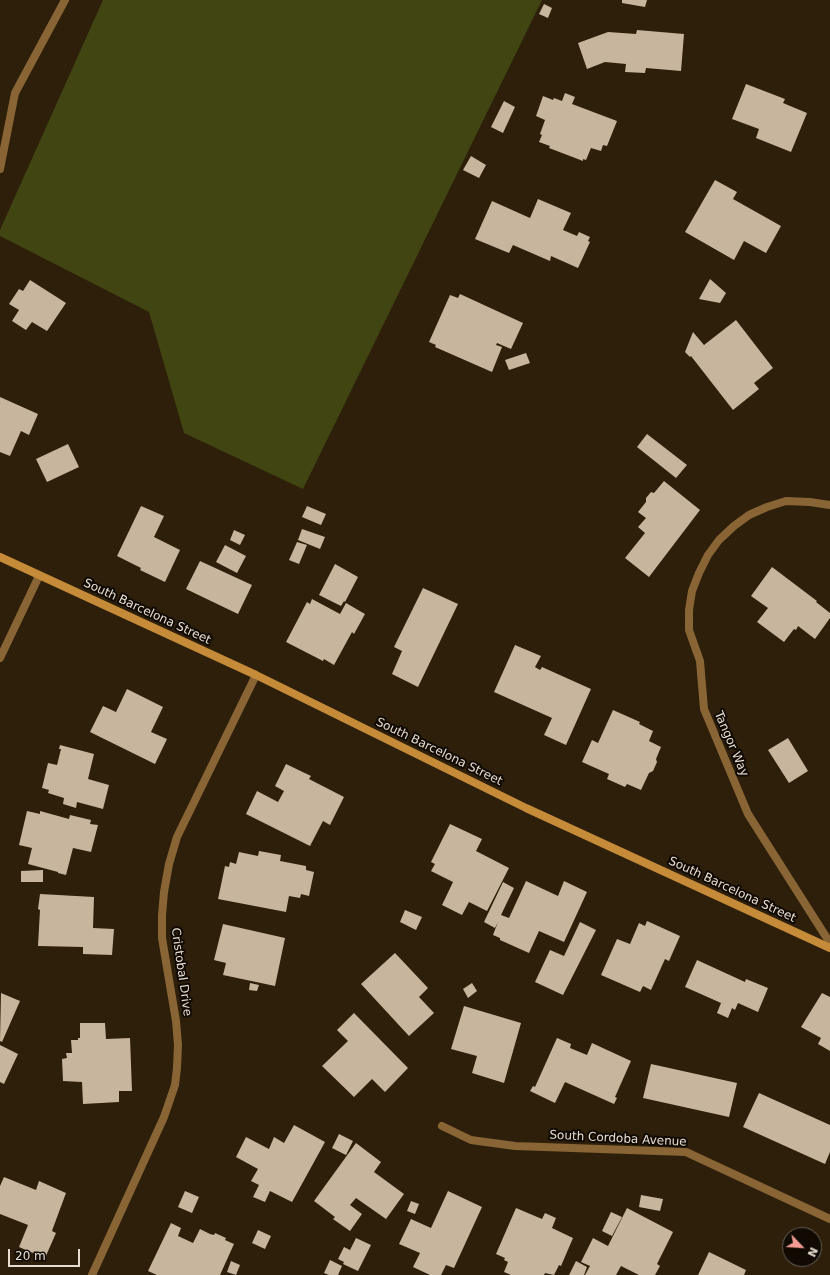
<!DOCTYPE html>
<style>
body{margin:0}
#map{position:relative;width:830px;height:1275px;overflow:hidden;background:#2d1f0a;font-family:"DejaVu Sans",sans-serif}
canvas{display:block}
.north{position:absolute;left:782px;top:1227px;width:40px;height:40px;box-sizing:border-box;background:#100a03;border:1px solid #665e55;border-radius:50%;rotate:115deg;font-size:11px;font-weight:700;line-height:16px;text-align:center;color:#e7ddd1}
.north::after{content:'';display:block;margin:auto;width:14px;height:18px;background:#f59c93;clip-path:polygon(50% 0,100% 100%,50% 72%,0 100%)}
.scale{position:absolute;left:8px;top:1249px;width:72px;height:18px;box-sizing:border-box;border:2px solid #e7ddd1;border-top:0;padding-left:5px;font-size:12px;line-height:14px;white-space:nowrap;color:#e7ddd1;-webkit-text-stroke:3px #100a03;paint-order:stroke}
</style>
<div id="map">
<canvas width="830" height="1275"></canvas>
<div class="north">N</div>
<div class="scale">20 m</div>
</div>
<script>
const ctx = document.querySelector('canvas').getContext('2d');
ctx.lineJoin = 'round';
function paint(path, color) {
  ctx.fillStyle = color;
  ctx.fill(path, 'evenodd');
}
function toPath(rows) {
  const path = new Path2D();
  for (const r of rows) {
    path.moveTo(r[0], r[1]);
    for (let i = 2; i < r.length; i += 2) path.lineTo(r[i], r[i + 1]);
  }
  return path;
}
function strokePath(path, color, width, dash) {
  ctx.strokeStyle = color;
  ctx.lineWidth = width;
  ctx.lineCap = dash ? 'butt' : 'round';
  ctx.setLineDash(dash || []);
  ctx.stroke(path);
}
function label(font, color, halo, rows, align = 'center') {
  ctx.font = font + ' "DejaVu Sans",sans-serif';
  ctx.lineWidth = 4;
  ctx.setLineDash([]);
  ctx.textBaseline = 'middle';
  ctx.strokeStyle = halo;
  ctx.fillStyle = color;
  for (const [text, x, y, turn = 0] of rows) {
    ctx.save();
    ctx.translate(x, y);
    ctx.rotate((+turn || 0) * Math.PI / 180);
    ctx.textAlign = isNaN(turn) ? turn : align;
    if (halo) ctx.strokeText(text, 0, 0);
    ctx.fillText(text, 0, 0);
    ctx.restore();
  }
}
const green = toPath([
 [103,0,542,0,303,489,184,433,149,312,0,236,0,230]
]);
const building = toPath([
 [622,0,647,0,645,7,622,3],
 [544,4,552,8,548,18,539,14],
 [637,30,684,34,681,71,646,68,645,73,625,72,626,64,605,62,587,69,578,43,608,32,636,34],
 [746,84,785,99,783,103,807,113,791,152,756,138,759,129,732,119],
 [565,93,575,97,572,104,617,121,607,146,603,145,601,151,591,148,586,160,583,159,583,161,549,148,550,146,539,142,542,135,540,134,545,120,536,116,543,96,553,100,554,98,562,101],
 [504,101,515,107,503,133,491,127],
 [471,156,486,165,479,178,463,170],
 [715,180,737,192,733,199,781,226,766,253,744,241,734,260,685,232],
 [538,199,571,213,563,230,577,236,579,232,590,237,588,241,590,242,578,268,551,256,550,261,513,245,509,253,475,239,492,201,530,218],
 [710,279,726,293,720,303,699,299],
 [30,280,66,303,47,331,32,322,26,330,12,321,19,310,9,304,19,289,23,291],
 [460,294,523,323,511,349,497,343,496,345,502,347,492,372,435,347,436,345,429,342,450,295,458,298],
 [736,320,773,368,754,383,759,389,733,410,691,356,690,357,685,352,693,332,704,345],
 [526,353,530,363,509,370,505,360],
 [0,397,38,414,29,435,21,431,10,456,0,452],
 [647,434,687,465,676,478,637,447],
 [68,444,79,467,47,482,36,459],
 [664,481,700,510,649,577,625,558,645,533,638,527,646,518,638,512,646,502,646,498,651,492,654,493],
 [141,506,164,516,154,537,180,550,165,582,140,570,141,568,117,556],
 [307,506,326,514,321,525,302,517],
 [302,529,325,537,320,549,298,540],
 [234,530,245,535,240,545,230,540],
 [297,542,307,545,299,564,289,560],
 [225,545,246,556,237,573,216,562],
 [200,561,252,585,238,614,186,589],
 [335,564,358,577,345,602,344,601,341,606,319,595],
 [772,567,817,601,816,602,830,613,830,618,815,639,798,626,796,630,794,629,784,642,757,622,768,608,751,596],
 [423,588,458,604,418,687,392,674,402,651,394,647],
 [312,599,340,614,346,603,365,614,354,634,352,632,334,665,324,659,323,661,286,642,307,602,310,604],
 [515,645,541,656,535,667,540,670,542,667,591,689,566,745,544,735,552,718,494,692],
 [127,689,163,707,151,732,167,739,155,764,90,732,103,706,116,712],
 [613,710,640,722,639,724,653,731,649,741,661,747,656,759,657,762,653,771,649,773,641,790,627,784,625,787,607,779,609,774,582,762,592,740,598,743],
 [788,738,808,771,789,783,768,750],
 [60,745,94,754,88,779,109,785,103,809,77,802,76,808,63,804,64,798,48,793,49,790,42,788,48,763,57,765,61,749,59,749],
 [286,764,311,776,309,779,344,797,330,825,323,821,310,846,246,814,257,791,278,802,284,791,275,786],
 [27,811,40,814,40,811,69,819,70,815,91,820,90,824,98,825,91,852,73,848,66,875,58,873,58,872,28,864,32,848,19,845],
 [450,824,482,839,476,851,509,868,487,911,469,902,462,915,442,905,453,882,431,871,435,864,431,862],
 [259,851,281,855,280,861,306,866,306,870,314,872,309,896,301,894,300,898,289,896,286,912,218,899,225,866,229,867,230,862,236,864,239,852,258,856],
 [43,870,43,882,21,882,21,871],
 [526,881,558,896,564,881,587,892,564,942,539,931,529,953,500,940,500,938,493,935,498,922,495,928,484,922,503,882,514,888,501,915,509,918],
 [40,894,94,897,93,928,114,929,112,955,83,954,83,947,38,946,40,910,38,909],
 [405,910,422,917,416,930,400,922],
 [647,921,680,936,669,961,665,959,651,990,643,986,640,992,601,975,617,939,630,944,639,923,645,926],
 [580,922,596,930,563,995,535,982,550,950,564,956],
 [223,924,285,938,275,986,223,975,226,963,214,960],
 [395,953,428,988,419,997,434,1013,409,1036,361,984],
 [697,960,745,982,746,979,768,988,758,1012,738,1003,735,1010,732,1008,728,1018,717,1013,721,1003,685,987],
 [250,983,259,985,257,991,249,990],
 [472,983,477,991,468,998,463,989],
 [1,993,20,1001,2,1042,0,1041],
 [822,993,830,997,830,1051,818,1044,821,1038,801,1027],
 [464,1006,521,1023,504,1083,472,1073,477,1056,451,1049],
 [354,1013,408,1068,385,1092,372,1079,354,1097,322,1066,348,1041,337,1030],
 [80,1023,105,1023,106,1039,130,1038,132,1091,119,1091,119,1102,83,1104,82,1082,63,1081,62,1059,67,1058,66,1053,72,1053,71,1040,78,1040,78,1038,80,1038],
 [557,1038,571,1044,570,1048,587,1055,592,1043,631,1061,615,1097,617,1098,614,1104,565,1082,555,1103,530,1091,533,1086,535,1087],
 [0,1045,18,1054,4,1084,0,1082],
 [651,1064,737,1083,729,1117,643,1098],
 [759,1093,830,1125,830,1152,825,1164,743,1127],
 [294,1125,325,1142,292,1202,270,1191,265,1202,253,1197,259,1185,251,1181,258,1169,236,1157,246,1137,269,1149,274,1137,284,1143],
 [339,1134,353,1141,346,1155,332,1148],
 [356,1143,381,1162,374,1172,404,1194,386,1219,356,1198,350,1205,362,1214,350,1231,333,1219,335,1217,314,1201],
 [4,1177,36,1190,39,1181,66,1193,53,1228,52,1231,56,1233,45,1258,19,1247,28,1225,0,1214,0,1186],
 [185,1191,199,1197,192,1213,178,1207],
 [448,1191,482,1207,454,1268,446,1265,441,1275,430,1275,413,1267,420,1253,399,1244,411,1219,431,1228],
 [641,1195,663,1199,660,1211,639,1207],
 [411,1201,419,1204,415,1214,407,1211],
 [516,1208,542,1219,545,1213,556,1218,552,1228,573,1238,561,1266,559,1265,554,1275,545,1273,544,1275,511,1275,504,1272,508,1262,504,1260,505,1258,496,1254],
 [627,1208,673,1232,657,1264,660,1266,655,1275,639,1275,621,1266,616,1275,585,1275,590,1266,581,1262,593,1238,608,1246],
 [611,1212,622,1217,612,1236,602,1231],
 [171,1223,181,1228,178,1236,193,1243,200,1229,210,1234,214,1235,215,1233,226,1238,225,1240,234,1244,220,1275,157,1275,148,1271],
 [258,1230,271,1236,265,1249,252,1243],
 [356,1238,371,1245,358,1271,343,1264,344,1262,338,1259,344,1247,350,1250],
 [709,1252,746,1270,744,1275,698,1275],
 [330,1260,342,1266,338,1275,329,1275,324,1273],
 [231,1261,240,1265,236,1275,227,1272],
 [576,1261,587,1267,584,1275,569,1275]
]);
const service = toPath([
 [0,169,15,93,65,0]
]);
const minor = toPath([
 [830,505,810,502,786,501,767,507,749,515,734,526,719,540,708,555,699,573,692,591,689,610,689,630,700,661,704,709,748,814,830,943],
 [0,658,39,576],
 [442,1126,471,1140,515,1146,686,1152,830,1219],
 [92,1275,164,1117,175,1085,177,1068,178,1045,176,1021,162,938,162,915,164,892,169,864,177,837,256,675]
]);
const secondary = toPath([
 [0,557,256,675,526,808,830,948]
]);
const streetNames = [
 ["South Barcelona Street",147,612,25],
 ["Tangor Way",731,744,67],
 ["South Barcelona Street",439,752,26],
 ["South Barcelona Street",732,890,25],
 ["Cristobal Drive",181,972,82],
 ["South Cordoba Avenue",618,1139,3]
];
paint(green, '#414512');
paint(building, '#c8b59d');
strokePath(service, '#896535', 8);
strokePath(minor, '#896535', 8);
strokePath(secondary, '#c58b38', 8);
label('12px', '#e7ddd1', '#100a03', streetNames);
</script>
